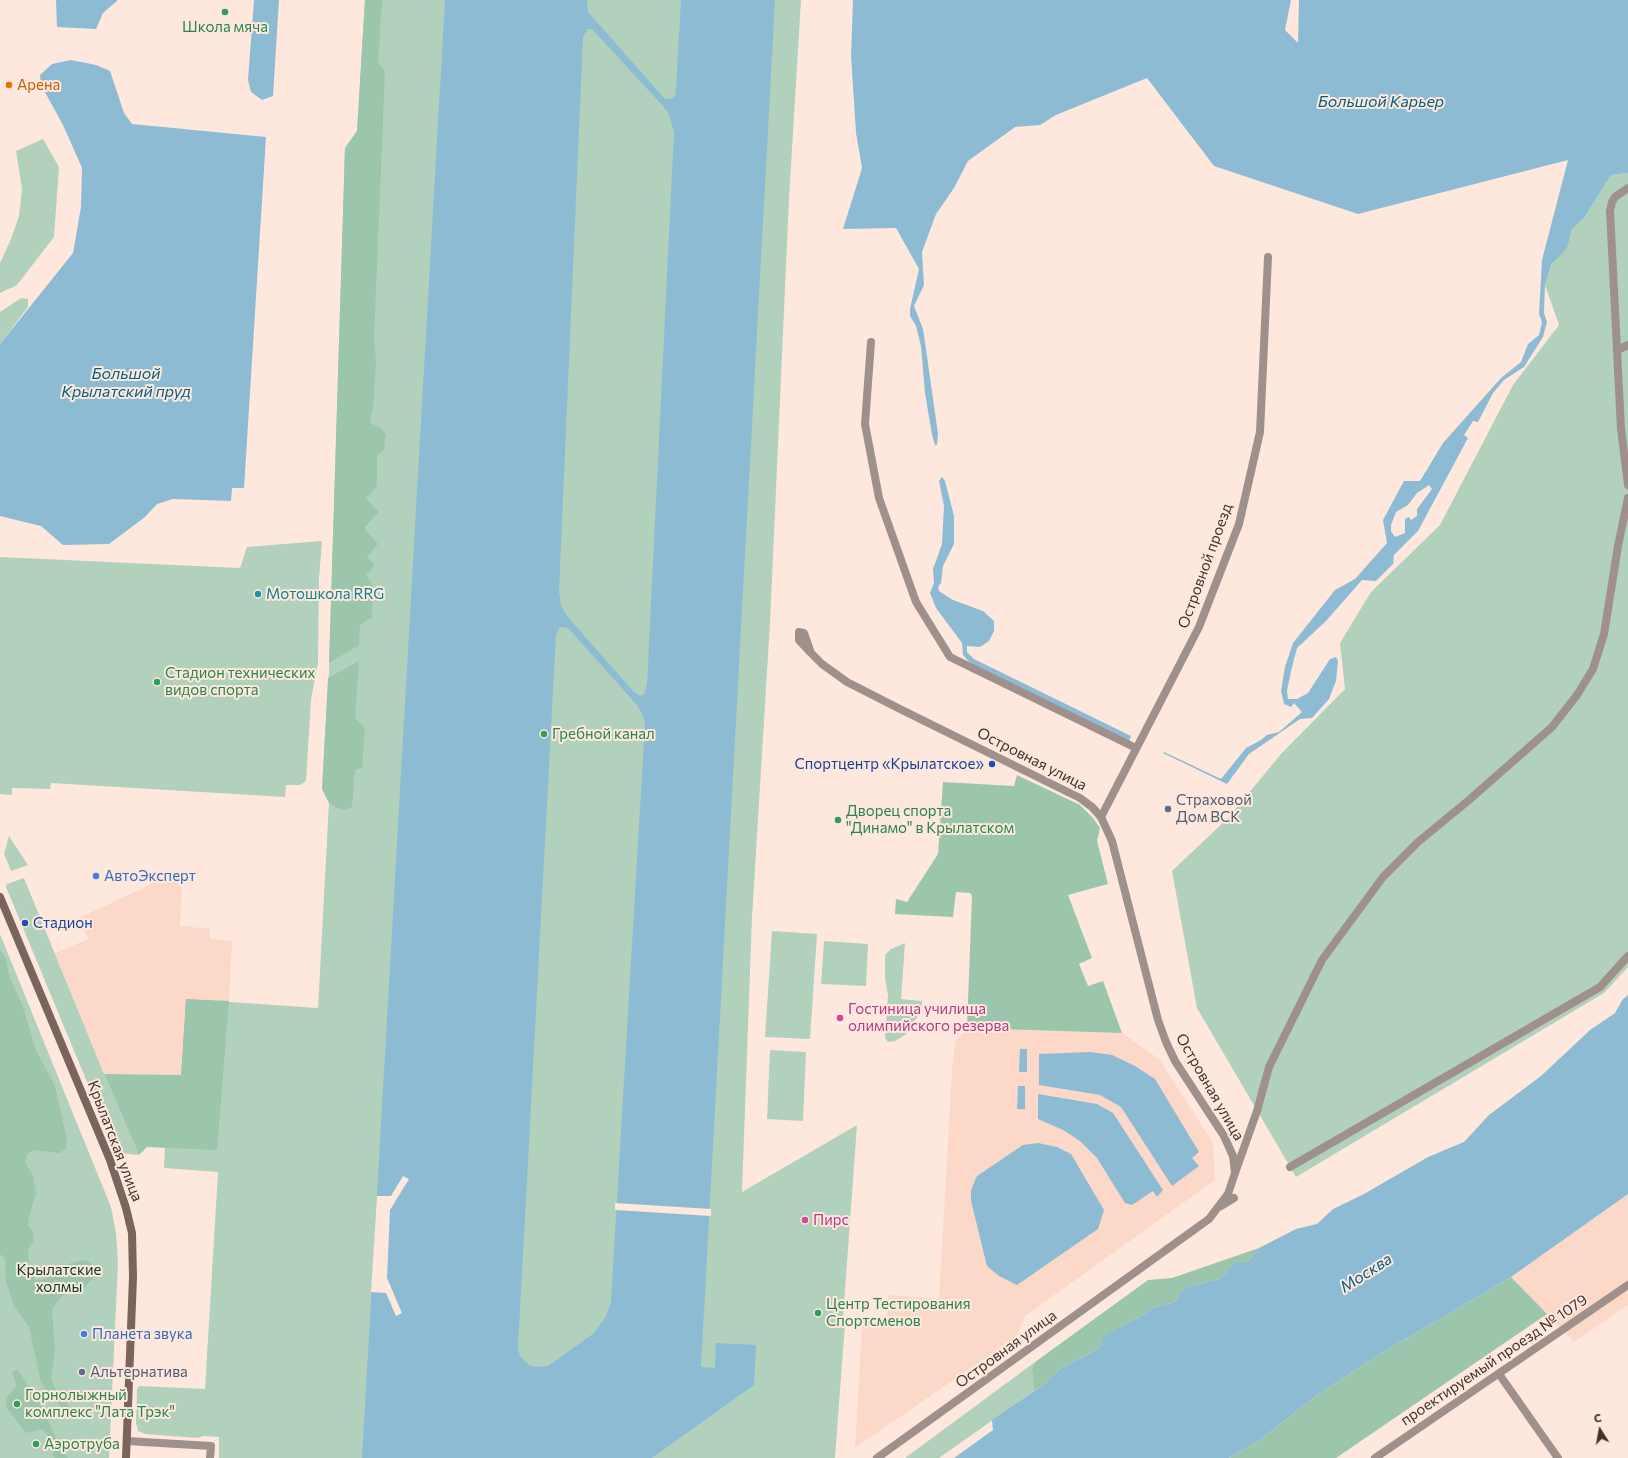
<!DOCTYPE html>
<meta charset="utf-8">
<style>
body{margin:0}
#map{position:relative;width:1628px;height:1458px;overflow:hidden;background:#fee8de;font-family:Commissioner,sans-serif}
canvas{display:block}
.north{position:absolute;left:1580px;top:1410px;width:40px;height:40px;-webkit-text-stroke:3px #fee8de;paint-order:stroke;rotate:349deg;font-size:11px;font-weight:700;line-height:16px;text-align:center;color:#41332c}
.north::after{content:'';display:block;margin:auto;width:14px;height:18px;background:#41332c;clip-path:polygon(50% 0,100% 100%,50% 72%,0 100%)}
</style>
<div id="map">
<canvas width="1628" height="1458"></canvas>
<div class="north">С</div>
</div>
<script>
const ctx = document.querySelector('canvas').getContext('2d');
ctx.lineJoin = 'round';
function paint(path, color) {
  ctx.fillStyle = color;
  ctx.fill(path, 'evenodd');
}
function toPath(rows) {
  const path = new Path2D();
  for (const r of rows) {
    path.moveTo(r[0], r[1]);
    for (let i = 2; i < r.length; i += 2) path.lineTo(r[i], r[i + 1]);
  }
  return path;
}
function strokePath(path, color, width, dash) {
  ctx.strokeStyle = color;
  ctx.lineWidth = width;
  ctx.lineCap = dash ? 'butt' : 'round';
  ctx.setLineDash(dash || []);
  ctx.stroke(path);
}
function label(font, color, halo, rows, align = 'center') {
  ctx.font = font + ' Commissioner,sans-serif';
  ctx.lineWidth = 4;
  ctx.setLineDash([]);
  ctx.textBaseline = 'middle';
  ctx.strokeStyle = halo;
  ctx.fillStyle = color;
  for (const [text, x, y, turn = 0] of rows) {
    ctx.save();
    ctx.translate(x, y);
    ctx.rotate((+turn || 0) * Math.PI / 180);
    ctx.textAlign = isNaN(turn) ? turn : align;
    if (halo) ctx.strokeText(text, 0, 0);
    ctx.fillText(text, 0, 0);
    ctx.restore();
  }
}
const built = toPath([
 [160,880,182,880,180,926,210,929,210,939,232,941,229,1001,186,999,181,1075,104,1074,55,953,88,939,79,918],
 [967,1028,1122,1033,1159,1059,1213,1143,1215,1180,1025,1316,1017,1336,855,1448,862,1326,887,1318,888,1295,939,1299,952,1071,955,1042],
 [1628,1194,1628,1305,1574,1342,1511,1277]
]);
const green = toPath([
 [365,0,801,0,789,199,770,623,752,917,742,1192,857,1125,843,1318,845,1323,835,1458,219,1458,219,1437,203,1436,198,1438,145,1434,138,1431,136,1423,137,1388,140,1386,205,1389,218,1172,164,1168,167,1109,179,1109,186,999,318,1008,329,803,322,789,329,671,345,148,357,131],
 [43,139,59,167,54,237,17,285,0,293,0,263,11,239,19,216,22,189,16,151],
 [1628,173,1628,967,1604,993,1296,1177,1197,1008,1172,871,1228,818,1281,754,1345,689,1340,643,1371,592,1440,525,1513,385,1559,325,1545,285,1551,265,1566,248,1572,229,1584,218,1611,175],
 [21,298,28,299,28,307,0,344,0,312],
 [322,541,319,578,318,663,311,700,306,781,300,785,286,785,285,797,51,783,50,789,12,788,12,795,0,794,0,557,240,568,247,547],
 [9,836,28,865,11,871,4,854],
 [24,878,104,1074,139,1155,119,1153,114,1147,6,887,7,884],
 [772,931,817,934,810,1039,765,1037],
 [0,934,111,1207,116,1232,118,1263,109,1458,0,1458],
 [824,941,868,944,866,986,821,984],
 [905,943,901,999,922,1001,921,1011,905,1035,895,1041,888,1042,885,1038,888,996,885,977,885,955,891,949],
 [770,1050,806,1052,803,1121,767,1119],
 [1035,1362,1032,1369,1034,1391,939,1458,905,1458]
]);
const forest = toPath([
 [365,0,382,0,378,63,385,71,374,337,376,362,373,407,370,423,381,428,386,435,384,450,377,456,377,486,366,498,379,512,364,528,378,544,367,557,375,565,366,575,373,586,372,617,360,625,359,645,329,663,345,148,357,131],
 [359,661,355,718,365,728,362,768,355,770,352,807,345,810,337,808,329,803,322,789,328,678],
 [1017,775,1080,805,1093,818,1100,828,1097,841,1108,884,1068,895,1092,958,1079,964,1088,986,1103,981,1122,1033,967,1028,972,896,970,893,956,892,953,917,895,914,896,899,907,902,938,854,943,782,1014,786],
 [0,949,6,959,9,976,23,1007,36,1050,55,1086,67,1140,66,1149,59,1153,35,1150,27,1154,25,1162,33,1176,36,1193,29,1217,28,1226,33,1232,34,1241,29,1247,28,1256,31,1272,35,1280,44,1279,64,1265,83,1260,90,1262,96,1269,94,1277,83,1289,67,1290,52,1309,55,1351,51,1377,53,1385,69,1406,68,1415,41,1383,29,1327,14,1306,6,1282,5,1258,0,1254],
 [186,999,229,1001,217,1150,147,1147,139,1155,104,1074,181,1075],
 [1259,1248,1248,1262,1236,1261,1220,1279,1186,1287,1179,1293,1177,1301,1151,1309,1136,1319,1106,1335,1099,1348,1057,1371,1046,1383,1034,1391,1032,1369,1035,1362,1148,1280,1172,1278],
 [1511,1277,1547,1314,1336,1458,1229,1458,1261,1439,1317,1395,1375,1357],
 [18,1370,39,1402,59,1444,68,1458,54,1458,48,1435,42,1429,26,1433,6,1407,6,1398,17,1386,12,1372]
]);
const water = toPath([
 [56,0,118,0,103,13,96,29,57,27],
 [254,0,279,0,273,96,262,100,251,92,248,80],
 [445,0,587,0,588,12,664,98,671,99,675,96,676,88,681,0,775,0,701,1367,715,1368,716,1343,756,1345,754,1385,652,1458,362,1458],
 [588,29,592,29,663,106,669,114,674,132,647,685,644,694,641,696,634,692,566,615,561,605,559,591,583,37],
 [560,627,568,628,637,705,643,716,645,724,611,1302,606,1316,594,1333,548,1366,539,1367,531,1366,525,1362,520,1356,518,1348,556,635],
 [853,0,1291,0,1285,30,1298,43,1299,0,1628,0,1628,173,1611,175,1584,218,1572,229,1567,248,1551,265,1545,285,1544,313,1547,322,1543,337,1524,367,1504,380,1493,393,1478,422,1473,421,1464,435,1468,438,1418,531,1394,555,1393,564,1376,581,1362,580,1326,621,1297,648,1291,671,1287,691,1288,699,1297,699,1308,693,1330,659,1336,657,1338,661,1336,681,1329,699,1312,718,1300,719,1249,754,1227,784,1163,753,1164,752,1221,779,1246,748,1261,740,1267,735,1279,732,1302,712,1294,703,1291,707,1284,704,1281,691,1285,667,1293,643,1335,590,1355,579,1387,543,1383,520,1404,481,1420,481,1443,443,1501,378,1521,362,1528,344,1539,335,1542,322,1539,314,1542,260,1568,160,1358,214,1214,166,1147,78,1056,115,1040,125,1015,127,968,161,954,188,936,214,922,252,924,285,914,306,923,329,926,349,938,434,937,445,935,445,932,435,925,393,921,346,916,326,910,316,910,309,919,269,896,228,843,229,862,168,856,133,851,55],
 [1429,485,1432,489,1417,509,1417,516,1411,520,1409,517,1405,519,1405,533,1395,537,1391,531,1391,525,1396,512,1408,505,1417,493],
 [71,60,96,65,110,71,124,113,132,124,266,137,244,488,232,488,231,501,173,499,157,504,145,517,109,544,63,545,41,526,0,516,0,344,73,253,81,207,82,168,63,125,41,85,40,75,52,64],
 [942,477,945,481,954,516,954,544,943,566,941,583,938,587,939,591,953,600,983,611,994,621,994,631,989,641,980,647,967,646,967,652,974,659,1131,736,1129,741,971,664,963,655,962,643,936,608,930,593,934,583,933,569,942,544,944,506,939,481],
 [1628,995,1628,1194,1511,1277,1375,1357,1317,1395,1261,1439,1229,1458,954,1458,993,1430,992,1420,1046,1383,1057,1371,1099,1348,1105,1335,1136,1319,1151,1309,1177,1301,1179,1293,1186,1287,1220,1279,1236,1261,1248,1262,1259,1248,1296,1229,1317,1224,1333,1209,1364,1194,1428,1157,1464,1142,1489,1115,1541,1076,1590,1030,1615,1013,1623,999],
 [1020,1049,1027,1049,1027,1072,1019,1072],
 [1090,1052,1112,1055,1135,1066,1155,1079,1199,1152,1192,1158,1199,1166,1172,1186,1121,1107,1100,1095,1039,1085,1039,1054],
 [1018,1086,1025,1086,1025,1109,1017,1109],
 [1038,1094,1097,1104,1113,1113,1163,1190,1157,1197,1153,1191,1132,1205,1125,1203,1097,1158,1080,1141,1063,1130,1038,1119],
 [1038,1143,1057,1147,1071,1154,1104,1210,1098,1229,1017,1285,999,1276,987,1266,971,1201,971,1190,977,1176,1023,1145]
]);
const pier = toPath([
 [403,1176,409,1179,390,1210,387,1278,402,1313,396,1316,386,1293,371,1292,377,1196,391,1196],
 [615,1203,711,1209,711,1216,615,1210]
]);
const minor = toPath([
 [1628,188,1615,197,1612,202,1610,211,1621,429,1628,485],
 [871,342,865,424,879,498,916,602,950,657,1136,748],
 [1617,350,1628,345],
 [1101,817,1199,627,1239,524,1260,432,1268,257],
 [1290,1167,1600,987,1628,956],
 [1235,1173,1257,1111,1269,1067,1322,960,1383,877,1418,842,1469,800,1552,727,1577,695,1593,669,1604,634,1618,546,1628,498],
 [1221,1206,1234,1198],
 [1499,1374,1558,1458],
 [1375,1458,1628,1285]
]);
const tertiary = toPath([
 [811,653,804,633,799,632,799,640,811,653,822,664,847,682,900,709,1080,798,1092,807,1101,817,1112,841,1158,1020,1166,1042,1175,1061,1224,1136,1233,1156,1235,1173,1228,1194,1209,1219,877,1458],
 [127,1441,211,1446,210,1458]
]);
const secondary = toPath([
 [0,897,110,1160,126,1208,132,1233,133,1277,126,1458]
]);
const markers = [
 [225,12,4,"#2e9e5b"],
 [9,85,4,"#e8710a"],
 [258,594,4,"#0f9aa8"],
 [157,682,4,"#2e9e5b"],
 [544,734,4,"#2e9e5b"],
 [992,764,4,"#1a4fb4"],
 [1168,809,4,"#5c6f8a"],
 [838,820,4,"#2e9e5b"],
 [96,876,4,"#3f7fe0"],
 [25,923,4,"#1a4fb4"],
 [840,1018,4,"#d1479c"],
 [805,1220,4,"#d1479c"],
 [818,1313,4,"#2e9e5b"],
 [84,1334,4,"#3f7fe0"],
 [82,1372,4,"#5c6f8a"],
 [17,1404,4,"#2e9e5b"],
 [36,1444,4,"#2e9e5b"]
];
const leisureNames = [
 ["Школа мяча",225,27,"center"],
 ["Стадион технических",165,673],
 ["видов спорта",165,690],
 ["Гребной канал",552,734],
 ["Дворец спорта",846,811],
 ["\"Динамо\" в Крылатском",846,828],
 ["Центр Тестирования",826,1304],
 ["Спортсменов",826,1321],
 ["Горнолыжный",25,1395],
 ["комплекс \"Лата Трэк\"",25,1412],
 ["Аэротруба",44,1444]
];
const foodNames = [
 ["Арена",17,85]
];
const streetNames = [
 ["Островной проезд",1205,566,-70],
 ["Островная улица",1032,759,27],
 ["Островная улица",1210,1087,60],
 ["Крылатская улица",115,1141,69],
 ["Островная улица",1006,1349,-36],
 ["проектируемый проезд № 1079",1494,1360,-34]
];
const cultureNames = [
 ["Мотошкола RRG",266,594]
];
const transitNames = [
 ["Спортцентр «Крылатское»",984,764],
 ["Стадион",33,923,"left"]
];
const serviceNames = [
 ["Страховой",1176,800],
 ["Дом ВСК",1176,817],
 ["Альтернатива",90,1372]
];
const shopNames = [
 ["АвтоЭксперт",104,876],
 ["Планета звука",92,1334]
];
const hotelNames = [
 ["Гостиница училища",848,1009],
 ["олимпийского резерва",848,1026],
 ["Пирс",813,1220]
];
const parkNames = [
 ["Крылатские",59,1270],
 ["холмы",59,1287]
];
const waterNames = [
 ["Большой Карьер",1381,102],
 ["Большой",126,374],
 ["Крылатский пруд",126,392],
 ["Москва",1366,1273,-33]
];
paint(built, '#fbd8c8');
paint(green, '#b1d1bc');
paint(forest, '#9bc6ab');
paint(water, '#8dbbd4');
paint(pier, '#fee8de');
strokePath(minor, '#a0908b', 8);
strokePath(tertiary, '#a0908b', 8);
strokePath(secondary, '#7b645d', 8);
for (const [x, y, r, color] of markers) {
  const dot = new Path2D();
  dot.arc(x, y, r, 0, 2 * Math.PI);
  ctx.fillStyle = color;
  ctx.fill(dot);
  strokePath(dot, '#fee8de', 1.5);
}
label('15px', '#27864d', '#fee8de', leisureNames, 'left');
label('15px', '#c56008', '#fee8de', foodNames, 'left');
label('15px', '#41332c', '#fee8de', streetNames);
label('15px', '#0d838f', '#fee8de', cultureNames, 'left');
label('15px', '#164399', '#fee8de', transitNames, 'right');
label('15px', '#4e5e75', '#fee8de', serviceNames, 'left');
label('15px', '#366cbe', '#fee8de', shopNames, 'left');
label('15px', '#b23c85', '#fee8de', hotelNames, 'left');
label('15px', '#033c23', '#fee8de', parkNames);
label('italic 16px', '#035e7f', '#fee8de', waterNames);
</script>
